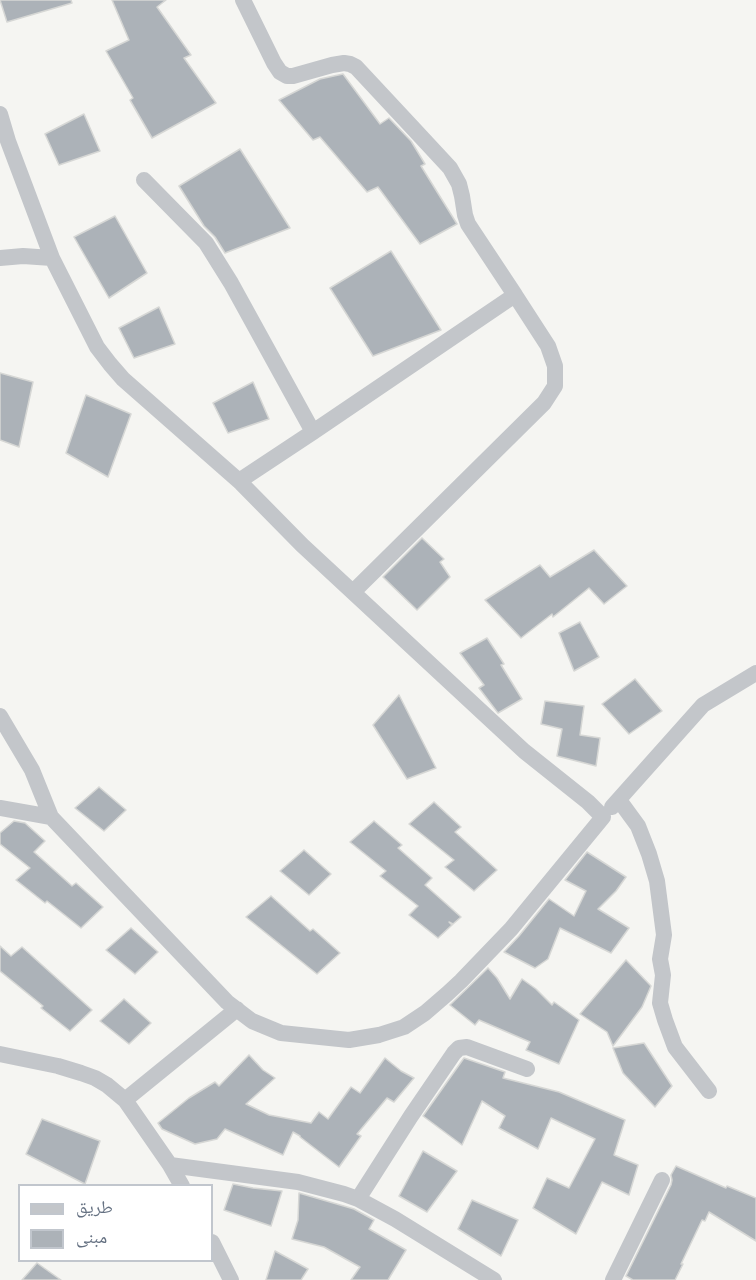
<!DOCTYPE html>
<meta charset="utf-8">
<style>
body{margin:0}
#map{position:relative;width:756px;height:1280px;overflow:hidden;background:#f5f5f2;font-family:Quicksand,"Noto Naskh Arabic",sans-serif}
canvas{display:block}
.legend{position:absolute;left:18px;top:1184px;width:195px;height:78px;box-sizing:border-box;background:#fff;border:2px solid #c1c6cd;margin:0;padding:8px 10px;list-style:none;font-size:18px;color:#657182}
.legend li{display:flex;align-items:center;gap:12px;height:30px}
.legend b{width:30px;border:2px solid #c1c6cd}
</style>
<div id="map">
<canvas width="756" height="1280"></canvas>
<ul class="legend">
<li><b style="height:8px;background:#c3c6ca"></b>طريق</li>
<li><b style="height:16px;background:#acb2b8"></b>مبنى</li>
</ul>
</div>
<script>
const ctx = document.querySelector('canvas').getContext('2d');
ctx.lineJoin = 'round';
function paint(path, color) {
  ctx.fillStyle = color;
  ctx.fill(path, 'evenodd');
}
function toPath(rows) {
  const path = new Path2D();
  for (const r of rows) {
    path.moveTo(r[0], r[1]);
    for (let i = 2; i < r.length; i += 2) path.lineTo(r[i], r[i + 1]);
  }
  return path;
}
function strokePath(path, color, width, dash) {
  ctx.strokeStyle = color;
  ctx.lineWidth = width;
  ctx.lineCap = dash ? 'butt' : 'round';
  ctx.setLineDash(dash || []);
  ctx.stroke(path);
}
const building = toPath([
 [0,0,71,0,72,3,7,22,0,0],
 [112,0,166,0,157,7,191,55,184,58,216,103,152,138,130,100,133,98,106,51,129,40,112,0],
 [343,74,380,124,389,118,411,141,425,164,421,166,457,224,420,244,378,187,367,192,320,137,313,140,279,100,320,79,343,74],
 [84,114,100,151,59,165,45,134,84,114],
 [240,149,290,228,225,253,215,237,204,226,179,186,240,149],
 [115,216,147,273,109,298,74,237,115,216],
 [391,251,441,330,373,356,330,288,391,251],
 [159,307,175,344,134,358,119,328,159,307],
 [0,373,33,382,19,447,0,440,0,373],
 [253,382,269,419,228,433,213,403,253,382],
 [86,395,131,414,108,477,66,453,86,395],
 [422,538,444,559,440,562,450,577,417,610,383,577,422,538],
 [594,550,627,586,604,604,589,588,553,617,552,614,521,638,485,600,540,565,550,577,594,550],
 [580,622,599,657,574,671,559,633,580,622],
 [487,638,504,664,501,665,522,699,498,713,479,688,484,685,460,653,487,638],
 [635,679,662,711,629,734,602,704,635,679],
 [399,695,436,768,407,779,373,725,399,695],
 [545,701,584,706,580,735,600,738,596,766,557,756,562,729,541,724,545,701],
 [99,787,126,810,104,831,75,808,99,787],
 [434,802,461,827,455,832,497,870,474,891,445,867,454,860,409,824,434,802],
 [14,821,25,823,45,841,34,852,72,886,76,883,103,907,81,928,47,901,45,903,16,880,30,868,0,844,0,833,14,821],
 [374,821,402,845,398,848,432,878,425,885,461,917,453,924,449,922,452,925,438,938,409,915,418,906,380,876,386,871,350,842,374,821],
 [304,850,331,874,309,895,280,871,304,850],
 [587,852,626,877,616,891,598,909,629,928,611,953,560,928,548,959,535,968,504,952,519,936,549,899,574,916,586,891,565,880,587,852],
 [271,896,310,931,313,929,340,953,317,974,246,917,271,896],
 [131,928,158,952,135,974,106,950,131,928],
 [0,946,11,956,22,947,92,1010,70,1031,41,1008,43,1006,0,971,0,946],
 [626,960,651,986,642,1007,613,1046,607,1032,580,1014,626,960],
 [488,968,497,978,510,999,522,979,536,989,552,1005,554,1002,579,1020,559,1064,526,1050,530,1042,479,1020,475,1025,450,1005,488,968],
 [124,999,151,1023,129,1044,100,1021,124,999],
 [644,1043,672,1086,655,1107,623,1073,613,1048,644,1043],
 [249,1055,263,1070,275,1078,246,1104,269,1115,311,1123,319,1112,328,1119,351,1087,360,1093,385,1058,401,1071,414,1078,394,1102,387,1098,357,1134,361,1136,339,1167,300,1137,300,1136,293,1132,283,1155,225,1129,217,1139,195,1144,162,1129,158,1123,189,1098,215,1082,219,1086,249,1055],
 [464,1058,505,1072,503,1078,559,1092,625,1120,614,1155,638,1165,629,1195,602,1182,576,1234,533,1208,547,1178,569,1188,595,1139,551,1118,538,1149,499,1128,505,1116,482,1101,462,1145,423,1116,464,1058],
 [42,1119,100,1141,85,1184,26,1154,42,1119],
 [423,1151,457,1171,427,1212,399,1196,423,1151],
 [676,1166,726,1188,727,1186,756,1198,756,1241,709,1212,705,1221,702,1220,681,1264,683,1264,675,1280,633,1280,626,1276,671,1185,672,1180,671,1175,676,1166],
 [233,1184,253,1188,282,1191,271,1226,224,1210,233,1184],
 [299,1193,354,1209,374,1220,369,1229,406,1250,388,1280,351,1280,360,1267,324,1247,292,1239,298,1220,299,1193],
 [472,1200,518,1220,501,1256,458,1229,472,1200],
 [275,1251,308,1269,301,1280,266,1280,275,1251],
 [37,1263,61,1280,22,1280,37,1263]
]);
const minor = toPath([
 [0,114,8,141,52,258,97,347,110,364,123,379,239,481,302,545,524,751,588,802,603,817,511,929,461,981,447,994,425,1013,404,1027,379,1035,349,1040,281,1033,252,1021,227,1002,51,817,0,808],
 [144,180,206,243,231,283,313,432],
 [0,258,23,256,52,258],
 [239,481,313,432,515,295,468,224,465,215,462,196,459,184,450,168,411,126,356,67,350,64,344,63,332,65,293,76,287,76,280,72,274,63,243,0],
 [353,592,544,403,555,386,555,366,548,346,515,295],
 [0,716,32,770,51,817],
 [619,800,638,826,649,854,657,881,664,935,660,959,663,975,660,1003,665,1020,675,1047,709,1091],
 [612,807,703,705,756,673],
 [0,1054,58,1066,81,1073,95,1078,107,1085,125,1100,170,1165,182,1186],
 [125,1100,237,1009],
 [170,1165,298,1182,344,1194,358,1199,395,1219,494,1280],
 [358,1199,411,1116,454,1053,459,1048,467,1047,527,1069],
 [212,1242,231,1280],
 [613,1280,662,1180]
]);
paint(building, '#acb2b8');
strokePath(building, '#d6d7d5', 1.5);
strokePath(minor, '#c3c6ca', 16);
</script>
